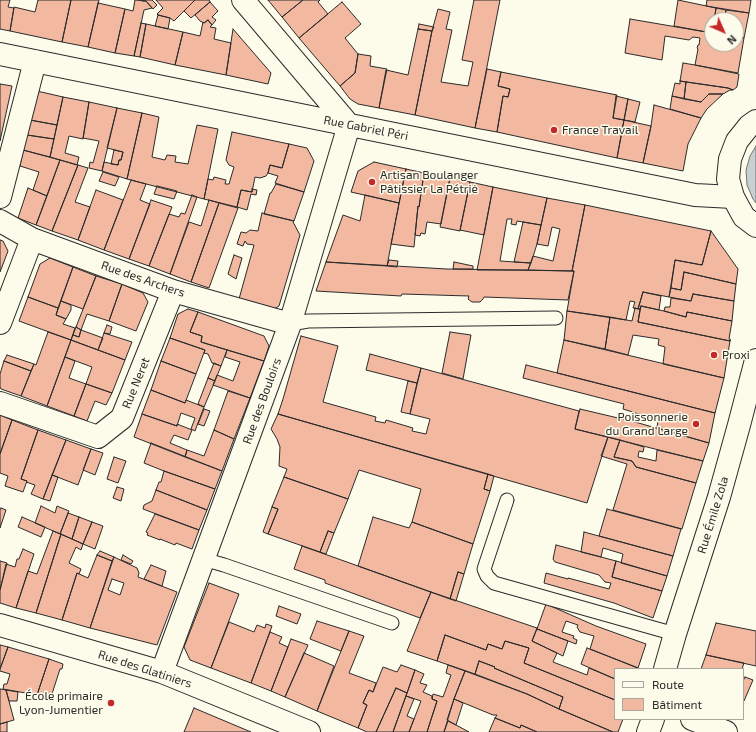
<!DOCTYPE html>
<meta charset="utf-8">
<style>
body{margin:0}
#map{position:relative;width:756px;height:732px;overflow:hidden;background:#fdfbea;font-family:"Exo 2",sans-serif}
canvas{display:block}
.legend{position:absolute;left:614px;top:668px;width:130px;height:52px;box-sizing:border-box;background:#fdfbea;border:1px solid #a9a89e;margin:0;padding:5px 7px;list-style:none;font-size:12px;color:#2b2b2b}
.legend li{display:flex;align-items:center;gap:8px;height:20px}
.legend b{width:20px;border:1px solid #a9a89e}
.north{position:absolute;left:704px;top:12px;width:40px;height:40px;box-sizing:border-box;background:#fdfbea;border:1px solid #a9a89e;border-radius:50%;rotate:135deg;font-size:11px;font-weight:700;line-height:16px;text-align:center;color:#2b2b2b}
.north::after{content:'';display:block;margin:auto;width:14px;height:18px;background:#c62828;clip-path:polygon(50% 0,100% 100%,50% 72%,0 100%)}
</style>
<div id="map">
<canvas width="756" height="732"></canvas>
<ul class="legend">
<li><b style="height:5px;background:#fdfbea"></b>Route</li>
<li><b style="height:11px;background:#f2b8a0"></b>Bâtiment</li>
</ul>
<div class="north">N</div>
</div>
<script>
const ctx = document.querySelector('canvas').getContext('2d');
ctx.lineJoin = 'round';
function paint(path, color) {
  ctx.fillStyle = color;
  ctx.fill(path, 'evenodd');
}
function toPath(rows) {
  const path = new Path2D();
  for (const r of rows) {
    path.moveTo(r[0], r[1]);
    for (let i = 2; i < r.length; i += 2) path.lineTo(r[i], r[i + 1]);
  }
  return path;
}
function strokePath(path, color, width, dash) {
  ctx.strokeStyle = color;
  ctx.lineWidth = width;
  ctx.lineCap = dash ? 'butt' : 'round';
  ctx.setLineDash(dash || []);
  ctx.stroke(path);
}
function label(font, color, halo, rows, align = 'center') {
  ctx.font = font + ' "Exo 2",sans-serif';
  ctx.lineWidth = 3;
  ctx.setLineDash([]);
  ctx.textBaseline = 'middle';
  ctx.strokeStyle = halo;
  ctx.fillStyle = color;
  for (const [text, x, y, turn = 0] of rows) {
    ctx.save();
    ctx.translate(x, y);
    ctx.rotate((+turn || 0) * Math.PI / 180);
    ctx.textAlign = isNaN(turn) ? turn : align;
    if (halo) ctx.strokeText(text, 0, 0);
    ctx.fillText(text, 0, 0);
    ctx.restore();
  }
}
const water = toPath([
 [756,146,756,203,753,199,747,185,746,170,750,156,756,146]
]);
const building = toPath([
 [0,0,10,0,8,7,14,8,10,31,0,29,0,0],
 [38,0,71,0,62,42,10,31,14,7,35,12,38,0],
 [71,0,99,0,88,47,62,42,71,0],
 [135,0,146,1,152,8,144,10,134,56,115,53,125,9,133,11,135,0],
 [143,0,152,0,157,5,153,9,146,1,142,1,143,0],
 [156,0,195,0,174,21,170,18,158,15,157,14,163,8,156,0],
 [195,0,209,0,210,2,191,18,184,11,195,0],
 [268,0,303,0,282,17,268,0],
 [303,0,320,0,318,2,328,14,299,38,282,17,303,0],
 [474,0,500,0,475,128,415,115,432,31,438,9,450,12,446,29,452,30,441,82,468,86,473,62,462,60,474,0],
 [678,0,716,8,715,15,725,17,726,10,749,13,744,38,736,37,736,20,712,20,712,33,674,26,678,0],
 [707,0,751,0,749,13,706,6,707,0],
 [210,2,218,11,212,17,216,20,212,25,208,20,204,23,200,21,195,15,210,2],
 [342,2,361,24,345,38,358,54,355,73,340,86,299,38,342,2],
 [98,3,125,9,115,53,88,47,98,3],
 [716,8,726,10,725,17,715,15,716,8],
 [158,15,170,18,168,29,155,26,158,15],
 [630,19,712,33,712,44,736,44,736,37,744,38,738,73,695,65,698,49,697,48,698,45,699,45,700,38,693,37,689,40,665,36,662,60,625,53,630,19],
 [208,20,212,25,210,27,216,28,214,39,231,43,226,75,175,65,183,32,200,36,203,22,204,23,208,20],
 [141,23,146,24,140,57,134,56,141,23],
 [146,24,183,32,175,65,140,57,146,24],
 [419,24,434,27,432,31,418,29,419,24],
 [233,29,271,73,268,84,226,75,233,29],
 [418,29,432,31,415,115,379,108,386,70,408,75,418,29],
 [358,54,371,56,370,66,387,69,379,108,358,104,350,99,340,86,355,73,358,54],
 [683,63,695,65,739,74,737,87,733,90,728,88,680,81,683,63],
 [487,69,501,72,498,86,510,89,508,97,503,96,497,132,475,128,487,69],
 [501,72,617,95,613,118,624,120,617,158,497,132,503,96,508,97,510,89,498,86,501,72],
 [680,81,686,82,684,99,672,96,675,83,680,84,680,81],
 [686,82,728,88,733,90,730,90,723,94,709,94,701,102,684,99,686,82],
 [0,84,12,86,0,141,0,84],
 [37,91,63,97,57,125,30,120,37,91],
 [709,94,723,94,707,109,701,118,670,109,672,96,701,102,709,94],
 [616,96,628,99,624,120,613,118,616,96],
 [63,97,89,102,83,139,69,136,65,153,79,157,77,165,50,157,63,97],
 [628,99,640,102,635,122,624,120,628,99],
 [89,102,117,108,102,171,89,168,90,162,93,163,99,141,83,138,89,102],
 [654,105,701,118,688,144,683,171,643,163,651,126,654,105],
 [117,108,142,113,127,179,102,171,104,162,118,165,119,160,121,160,123,152,107,148,117,108],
 [142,113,159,117,152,157,165,160,167,155,176,156,175,162,188,164,197,125,218,129,204,199,127,179,142,113],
 [30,120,57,125,54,139,27,135,30,120],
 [624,120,651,126,643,163,617,158,624,120],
 [232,132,289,144,282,168,270,165,268,173,266,176,260,178,255,177,252,192,241,190,237,207,204,199,208,179,213,180,214,177,226,180,225,184,229,184,234,167,229,165,226,160,232,132],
 [27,135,54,139,50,157,23,150,27,135],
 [289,144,307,148,314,161,304,192,275,183,278,176,268,173,270,165,282,168,289,144],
 [23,150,60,160,47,196,33,190,39,172,20,166,23,150],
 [114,150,123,152,121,160,119,160,118,165,111,164,114,150],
 [60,160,78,165,52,231,36,225,60,160],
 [374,162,406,169,399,203,351,192,358,171,374,162],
 [78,165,88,168,75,202,90,207,78,240,52,231,78,165],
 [406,169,424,173,419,207,418,206,414,247,391,244,406,169],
 [103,172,119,177,115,186,99,181,103,172],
 [424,173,450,178,441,224,427,222,425,234,421,233,420,236,415,235,418,206,419,207,424,173],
 [450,178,470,182,460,231,440,227,450,178],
 [131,180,146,184,140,200,150,204,129,259,104,250,131,180],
 [470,182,493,187,484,235,460,230,470,182],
 [276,184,304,192,294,221,264,214,270,193,271,193,276,184],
 [157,186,177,191,174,199,154,194,157,186],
 [493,187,547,198,541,225,517,221,516,225,511,224,512,219,507,219,500,261,531,263,528,270,477,270,493,187],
 [28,188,47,196,36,225,18,218,28,188],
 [252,189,257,190,256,195,251,194,247,210,237,207,241,190,252,192,252,189],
 [96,190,123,200,104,250,78,240,96,190],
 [192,195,197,197,170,274,149,266,169,214,179,217,181,213,185,214,192,195],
 [365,195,399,203,387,266,326,262,343,215,360,221,365,195],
 [547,198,585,205,572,271,528,270,533,256,553,261,560,229,552,227,548,246,537,244,547,198],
 [151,200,172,207,149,266,129,259,151,200],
 [209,200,219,203,191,282,170,274,189,222,201,226,209,200],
 [219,203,238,208,209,288,191,282,219,203],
 [585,205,711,231,702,265,675,260,669,297,643,292,638,309,633,308,635,302,630,301,626,320,567,311,574,271,572,271,585,205],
 [262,213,294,221,293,222,300,235,279,306,271,311,239,299,254,245,247,244,245,241,243,246,237,244,241,232,246,233,250,230,258,231,262,213],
 [523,222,541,225,537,244,531,263,514,262,523,222],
 [711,231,738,269,736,284,684,272,681,290,671,288,675,260,702,265,711,231],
 [0,240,3,241,8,251,0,272,0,240],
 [234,255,242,258,236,279,228,274,234,255],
 [50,258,73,267,58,308,28,297,40,264,50,258],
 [389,260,398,261,397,267,387,266,389,260],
 [326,262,447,269,574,271,568,300,484,297,483,299,480,302,472,302,468,299,469,296,402,294,401,296,316,291,326,262],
 [454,262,473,266,473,269,453,269,454,262],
 [73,267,96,276,83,309,61,301,73,267],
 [684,272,736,284,734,301,693,294,691,301,669,297,671,288,681,290,684,272],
 [96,276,122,284,109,321,87,314,81,330,76,327,96,276],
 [122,284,143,293,148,302,136,331,109,321,122,284],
 [643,292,661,296,659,310,641,306,640,309,638,309,643,292],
 [693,294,734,301,732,321,687,312,686,317,664,311,665,307,670,307,671,298,691,301,693,294],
 [28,297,58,308,56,315,66,319,63,324,75,328,71,340,19,321,28,297],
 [61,301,71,305,71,310,66,319,56,315,61,301],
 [641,306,664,311,686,317,687,312,732,321,729,339,731,340,730,341,638,322,641,306],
 [635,308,640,309,638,322,730,341,724,378,663,364,665,347,658,345,659,339,633,335,628,355,605,349,610,317,632,321,635,308],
 [188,309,198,312,190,332,202,336,201,342,227,350,221,366,212,363,208,354,204,353,205,350,170,338,178,314,188,309],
 [567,311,610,317,605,349,564,340,567,311],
 [198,312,264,336,269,346,264,361,201,342,202,336,190,332,198,312],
 [107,325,112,327,110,334,104,333,107,325],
 [76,327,81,330,79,337,73,335,76,327],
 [81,330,103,338,98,350,71,340,73,335,79,337,81,330],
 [48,332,71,340,47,406,21,396,34,364,36,365,48,332],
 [450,332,471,335,463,379,442,373,450,332],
 [104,333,132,342,125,360,98,350,104,333],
 [301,336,338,346,323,402,376,417,375,421,385,423,386,420,413,428,412,431,426,434,430,419,410,414,421,368,579,411,575,429,608,437,587,503,278,414,283,399,301,336],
 [170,338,205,350,196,374,161,361,170,338],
 [71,340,125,360,112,393,86,384,92,367,65,357,71,340],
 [564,340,724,378,715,413,557,373,564,340],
 [227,350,264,361,250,398,213,385,217,375,233,381,240,362,225,357,227,350],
 [370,354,421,368,417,383,366,370,370,354],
 [7,355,34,364,31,371,4,361,7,355],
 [65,357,75,361,69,378,86,384,74,416,47,406,65,357],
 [4,361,31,371,21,396,1,389,0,387,0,374,4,361],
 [161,361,196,374,185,403,151,390,161,361],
 [214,363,221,366,215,381,208,378,214,363],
 [526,365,715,413,709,443,657,428,658,420,623,409,624,404,523,378,526,365],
 [208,378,215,381,204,407,198,404,208,378],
 [408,381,417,383,410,414,401,412,408,381],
 [86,384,112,393,106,405,95,401,87,421,74,416,86,384],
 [151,390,185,403,186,400,204,407,195,431,191,429,195,418,181,413,177,426,142,414,151,390],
 [228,391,250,398,234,439,214,430,228,391],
 [204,409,210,411,204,426,198,424,204,409],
 [580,409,635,422,709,443,703,461,575,429,580,409],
 [142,414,177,426,177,424,192,430,188,440,174,435,170,443,187,450,185,457,134,437,142,414],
 [278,414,488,474,484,489,490,491,473,544,412,522,421,489,359,470,348,499,284,477,287,469,279,466,280,447,277,439,271,429,278,414],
 [0,415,12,420,0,454,0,415],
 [12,420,38,430,21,479,27,481,23,492,5,486,8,476,0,473,0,454,12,420],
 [38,430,66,440,43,499,31,494,35,485,26,482,27,481,21,479,38,430],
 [214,430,234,439,222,471,185,457,187,450,204,456,214,430],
 [608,437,620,440,614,457,632,461,636,467,696,483,682,529,613,510,627,464,601,456,608,437],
 [66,440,91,449,78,485,52,475,66,440],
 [620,440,644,447,643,452,639,451,638,457,656,461,657,450,703,461,696,483,636,467,632,461,614,457,620,440],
 [151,443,222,471,215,489,164,471,144,463,151,443],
 [91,449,103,453,95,475,83,470,91,449],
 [114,457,126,461,118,483,107,479,114,457],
 [164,471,215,489,207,510,156,490,159,482,161,482,164,471],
 [488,474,494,476,490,491,484,489,488,474],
 [52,475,58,477,50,501,43,499,52,475],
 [284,477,348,499,334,533,328,531,320,552,268,534,278,509,272,507,284,477],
 [117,487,124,489,121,501,113,498,117,487],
 [156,490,207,510,199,530,143,509,144,505,152,501,156,490],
 [41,506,55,513,57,506,69,511,60,534,35,523,41,506],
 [272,507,278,509,268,534,263,532,272,507],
 [1,508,6,510,0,528,0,510,1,508],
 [607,509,681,529,673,556,599,536,607,509],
 [68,513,79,517,72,539,60,534,68,513],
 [155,514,199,530,192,549,176,543,175,545,160,539,160,540,147,535,148,533,146,532,155,514],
 [22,517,45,527,41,537,18,527,22,517],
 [79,517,92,522,83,544,72,539,79,517],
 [373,517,409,528,412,522,473,544,464,574,458,572,450,599,358,566,373,517],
 [92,522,103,526,95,549,83,544,92,522],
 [53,531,61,534,36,613,16,608,28,571,37,574,53,531],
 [328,531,334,533,326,554,320,552,328,531],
 [584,532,673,556,667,576,621,563,623,554,603,548,601,557,581,552,584,532],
 [61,534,83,544,81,550,76,547,69,563,81,569,79,574,77,573,62,620,36,613,61,534],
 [556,545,616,561,612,577,662,591,653,618,614,603,544,583,546,573,568,579,568,578,609,589,611,583,605,582,599,575,555,562,553,559,556,545],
 [302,546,431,592,420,618,325,583,325,580,294,569,302,546],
 [23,549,34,554,16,608,0,603,0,590,6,564,15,567,17,559,19,559,23,549],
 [100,551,114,557,112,561,97,555,100,551],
 [97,555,112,561,90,628,62,620,77,573,88,578,97,555],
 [123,555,133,561,131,564,121,560,123,555],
 [114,557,137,568,139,573,138,577,177,592,157,645,90,628,114,557],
 [112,579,124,583,120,595,108,590,112,579],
 [0,561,7,563,0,590,0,561],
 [616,561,667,576,662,591,612,577,616,561],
 [151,565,166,571,162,586,144,579,151,565],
 [458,572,464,574,456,601,450,599,458,572],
 [209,583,239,594,211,668,190,660,184,647,209,583],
 [431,592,537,628,532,641,557,653,553,662,587,675,589,668,615,679,615,700,524,663,529,648,505,641,502,649,488,644,486,650,445,635,437,661,407,651,431,592],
 [546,604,596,626,646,644,638,668,590,649,594,636,580,632,577,627,578,625,566,621,562,632,574,636,573,638,577,640,576,644,537,629,546,604],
 [279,606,301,614,297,624,276,616,279,606],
 [317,621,349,631,341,651,310,639,317,621],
 [229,622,254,632,257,625,265,628,266,624,272,626,251,683,211,668,229,622],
 [716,623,756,631,756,666,706,655,716,623],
 [537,629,568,641,563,656,532,641,537,629],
 [349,631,364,636,349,673,376,683,373,692,369,690,363,703,367,705,358,728,317,711,349,631],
 [270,632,282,637,279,643,288,647,271,691,251,683,270,632],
 [445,635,486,650,488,644,502,649,505,641,529,648,524,663,615,700,615,719,623,719,618,732,613,732,559,709,563,697,494,668,495,667,479,661,475,674,437,661,445,635],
 [291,639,308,645,285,697,271,691,291,639],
 [0,645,8,647,0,669,0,645],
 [8,647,49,659,37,695,3,689,4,684,7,684,10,674,0,671,0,669,8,647],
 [587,648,638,668,638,669,615,669,615,679,581,664,587,648],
 [304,653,334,666,317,711,285,697,304,653],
 [706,655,744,663,742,669,701,669,706,655],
 [49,659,63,664,62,669,60,669,51,697,37,695,49,659],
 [479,661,495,667,494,668,563,697,559,709,527,694,475,674,479,661],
 [401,665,415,670,407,693,396,688,376,732,367,732,358,728,367,705,363,703,369,690,373,692,383,667,397,672,401,665],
 [448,665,465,671,454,699,444,732,427,732,437,701,432,699,433,694,443,697,451,675,446,673,448,665],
 [415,670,424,674,420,683,427,685,423,692,432,696,432,699,437,701,427,732,409,732,421,701,406,696,415,670],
 [465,671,527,694,559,709,613,732,537,732,521,725,520,728,495,718,497,715,493,715,454,699,465,671],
 [745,677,753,680,744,701,743,701,743,681,745,677],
 [396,688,407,693,393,732,376,732,396,688],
 [0,689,6,690,14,720,0,724,0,689],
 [6,690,18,692,17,701,9,701,6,690],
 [406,696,414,699,407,716,414,719,409,732,393,732,406,696],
 [454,699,463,703,456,725,447,720,454,699],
 [194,708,251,732,184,732,194,708],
 [495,718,520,728,521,725,537,732,489,732,495,718],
 [448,721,456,725,469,732,444,732,448,721],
 [7,722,7,732,0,732,0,724,7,722]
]);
const lane = toPath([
 [290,324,308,321,556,318],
 [507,500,484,569,487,576,494,583,675,634],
 [203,559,224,565,392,623]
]);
const street = toPath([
 [0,54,695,195,733,197],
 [0,197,35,61],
 [0,221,32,239,173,291,290,324],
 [0,323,32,239],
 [0,403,98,437,122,418,173,291],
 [0,625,162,672,309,732],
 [162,672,290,324,349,125,243,0],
 [692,719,726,732]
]);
const secondary = toPath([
 [756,121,749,126,737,141,730,159,728,179,733,197,744,217,756,226],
 [665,669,675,634,719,497,739,425,756,360],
 [648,732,653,719]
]);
const markers = [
 [554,130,4,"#c62828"],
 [372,182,4,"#c62828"],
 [714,355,4,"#c62828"],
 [696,424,4,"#c62828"],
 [111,703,4,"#c62828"]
];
const streetNames = [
 ["Rue Gabriel Péri",366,128,11],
 ["Rue des Archers",143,279,19],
 ["Rue Neret",136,383,-68],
 ["Rue des Bouloirs",262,401,-70],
 ["Rue Émile Zola",713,515,-73],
 ["Rue des Glatiniers",145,669,18]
];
const poiNames = [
 ["France Travail",562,130],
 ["Artisan Boulanger",380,175],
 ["Pâtissier La Pétriė",380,189],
 ["Proxi",722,355],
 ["Poissonnerie",688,417,"right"],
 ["du Grand Large",688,431,"right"],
 ["École primaire",103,696,"right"],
 ["Lyon-Jumentier",103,710,"right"]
];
paint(water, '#c7d0d0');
strokePath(water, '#74746e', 1);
paint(building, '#f2b8a0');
strokePath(building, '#2b2b2b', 1);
strokePath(lane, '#2b2b2b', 15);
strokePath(street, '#2b2b2b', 24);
strokePath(secondary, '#2b2b2b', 24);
strokePath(lane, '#fdfbea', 13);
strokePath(street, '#fdfbea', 22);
strokePath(secondary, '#fdfbea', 22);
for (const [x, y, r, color] of markers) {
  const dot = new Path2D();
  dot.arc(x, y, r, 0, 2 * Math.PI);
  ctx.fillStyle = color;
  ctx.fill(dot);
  strokePath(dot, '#fdfbea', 1.5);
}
label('12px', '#2b2b2b', '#fdfbea', streetNames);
label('12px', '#2b2b2b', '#fdfbea', poiNames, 'left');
</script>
